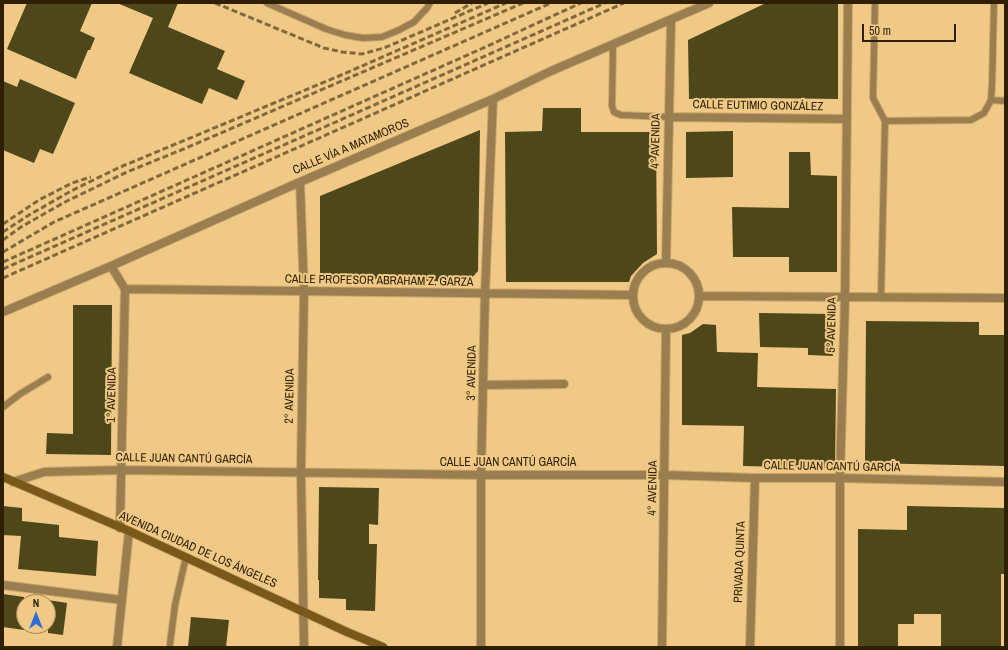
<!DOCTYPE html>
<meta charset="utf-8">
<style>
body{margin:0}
#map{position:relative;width:1008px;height:650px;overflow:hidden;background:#f0c986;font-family:"Archivo Narrow",sans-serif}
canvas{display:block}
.frame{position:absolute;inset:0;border:4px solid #2f2004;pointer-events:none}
.north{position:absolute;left:16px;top:594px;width:40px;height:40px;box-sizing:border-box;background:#f0c986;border:1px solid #a38552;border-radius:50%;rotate:0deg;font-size:11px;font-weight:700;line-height:16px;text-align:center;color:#2f2004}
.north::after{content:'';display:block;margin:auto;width:14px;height:18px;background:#2b6edb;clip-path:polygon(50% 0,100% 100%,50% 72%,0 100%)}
.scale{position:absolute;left:862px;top:24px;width:94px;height:18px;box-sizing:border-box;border:2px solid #2f2004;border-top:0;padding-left:5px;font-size:12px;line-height:14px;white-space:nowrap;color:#2f2004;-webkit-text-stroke:3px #f0c986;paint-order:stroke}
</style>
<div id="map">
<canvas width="1008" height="650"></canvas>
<div class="frame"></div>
<div class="north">N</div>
<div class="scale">50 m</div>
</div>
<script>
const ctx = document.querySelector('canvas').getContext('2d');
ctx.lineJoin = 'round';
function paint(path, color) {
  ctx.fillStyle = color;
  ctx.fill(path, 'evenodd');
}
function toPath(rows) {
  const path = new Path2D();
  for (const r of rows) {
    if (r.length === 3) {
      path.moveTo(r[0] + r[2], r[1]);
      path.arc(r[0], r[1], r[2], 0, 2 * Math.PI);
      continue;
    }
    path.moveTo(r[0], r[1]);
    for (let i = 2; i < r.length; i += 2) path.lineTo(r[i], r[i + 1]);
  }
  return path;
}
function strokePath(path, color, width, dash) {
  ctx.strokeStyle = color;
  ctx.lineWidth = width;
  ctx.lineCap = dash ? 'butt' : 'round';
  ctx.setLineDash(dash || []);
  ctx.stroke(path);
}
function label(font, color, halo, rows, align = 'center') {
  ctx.font = font + ' "Archivo Narrow",sans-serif';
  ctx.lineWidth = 4;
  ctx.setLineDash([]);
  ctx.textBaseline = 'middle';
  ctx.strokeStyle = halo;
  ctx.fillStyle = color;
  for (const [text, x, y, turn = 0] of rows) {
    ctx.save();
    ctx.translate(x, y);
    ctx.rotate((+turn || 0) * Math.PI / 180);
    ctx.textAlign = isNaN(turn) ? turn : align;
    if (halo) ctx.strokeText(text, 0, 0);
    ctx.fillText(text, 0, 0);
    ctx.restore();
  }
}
const building = toPath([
 [27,3,92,3,80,31,95,38,90,50,88,50,76,79,7,49],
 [117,3,178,3,168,27,225,51,217,69,245,81,237,100,209,88,202,104,129,73,153,18],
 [766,3,838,3,838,99,761,98,689,99,688,40],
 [20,79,75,103,53,154,40,149,34,163,3,150,3,81,17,87],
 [543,108,581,108,581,132,656,132,657,254,643,263,631,276,629,282,506,282,505,132,542,131],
 [480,130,478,271,468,282,320,278,320,196],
 [733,131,733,177,686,178,686,132],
 [789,152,810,152,811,175,837,176,837,272,789,272,789,257,733,257,732,207,789,208],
 [73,305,112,305,111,455,46,454,47,433,73,434],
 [759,313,833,314,833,356,808,355,808,348,760,347],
 [866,321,979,322,979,335,1005,335,1005,466,865,463],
 [703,324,716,325,717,352,758,353,757,387,836,389,835,468,743,466,744,426,682,425,682,335,690,333],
 [319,487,379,488,378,525,369,524,369,544,377,544,375,611,346,610,346,599,319,598,319,580,318,580],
 [3,506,22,508,22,521,59,525,59,537,98,541,96,576,18,569,21,536,3,535],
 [907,506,1005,508,1005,574,1001,574,1001,647,941,647,941,614,914,614,914,624,898,624,898,647,858,646,858,529,907,530],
 [3,594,24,597,24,630,3,627],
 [48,600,67,603,63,635,48,633],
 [191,617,229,620,226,647,188,647]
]);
const lane = toPath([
 [267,3,326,29,345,35,363,38,382,37,399,30,414,22,427,8,430,3],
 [875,3,873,98,885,121,881,298],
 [613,45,612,106,614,112,621,115,668,117],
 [991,100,1005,101],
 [885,121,971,120,984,113,991,100,992,85,994,3],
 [3,407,20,394,48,377],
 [170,644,175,605,186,557]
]);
const street = toPath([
 [668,117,846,119],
 [300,182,304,292,301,472,304,647],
 [666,296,33],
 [666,263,671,20],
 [111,266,125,289,120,528],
 [125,289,632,295],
 [699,296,1005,298],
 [3,312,111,266,300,182,493,99,551,71,709,3],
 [484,385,564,384],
 [13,482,44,472,122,470,481,475,665,475,755,478,840,478,1005,482],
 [3,585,122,600],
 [117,647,129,531],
 [481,647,481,475,485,294,493,99],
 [662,647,666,329],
 [750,647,755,478],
 [840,647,840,478,845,298,848,3]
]);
const secondary = toPath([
 [3,477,129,531,347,632,383,647]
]);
const rail = toPath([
 [215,3,324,48,342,52,362,54,384,48,488,3],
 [455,13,472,3],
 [3,224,39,200,72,183,91,177],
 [3,232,29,215,71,191,118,168,339,76,506,3],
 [3,240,21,227,65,202,127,172,186,148,523,3],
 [3,252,54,222,551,3],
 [3,262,481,49,581,3],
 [3,269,605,3],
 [3,278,624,3]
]);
const streetNames = [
 ["CALLE EUTIMIO GONZÁLEZ",758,106,1],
 ["4° AVENIDA",656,141,-89],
 ["CALLE VÍA A MATAMOROS",351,147,-23],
 ["CALLE PROFESOR ABRAHAM Z. GARZA",379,281,1],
 ["5° AVENIDA",832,325,-89],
 ["3° AVENIDA",472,373,-89],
 ["1° AVENIDA",112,395,-89],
 ["2° AVENIDA",290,396,-89],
 ["CALLE JUAN CANTÚ GARCÍA",184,459,1],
 ["CALLE JUAN CANTÚ GARCÍA",508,463],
 ["CALLE JUAN CANTÚ GARCÍA",832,467,1],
 ["4° AVENIDA",653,488,-89],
 ["AVENIDA CIUDAD DE LOS ÁNGELES",198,550,24],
 ["PRIVADA QUINTA",740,562,-88]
];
paint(building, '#4e4719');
strokePath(lane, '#c9a76c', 8);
strokePath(street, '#c9a76c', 10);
strokePath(secondary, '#c9a76c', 10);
strokePath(lane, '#9a7e4f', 6);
strokePath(street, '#9a7e4f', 8);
strokePath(secondary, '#79591a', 8);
strokePath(rail, '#82683c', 3, [6, 3]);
label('12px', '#2f2004', '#f0c986', streetNames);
</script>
